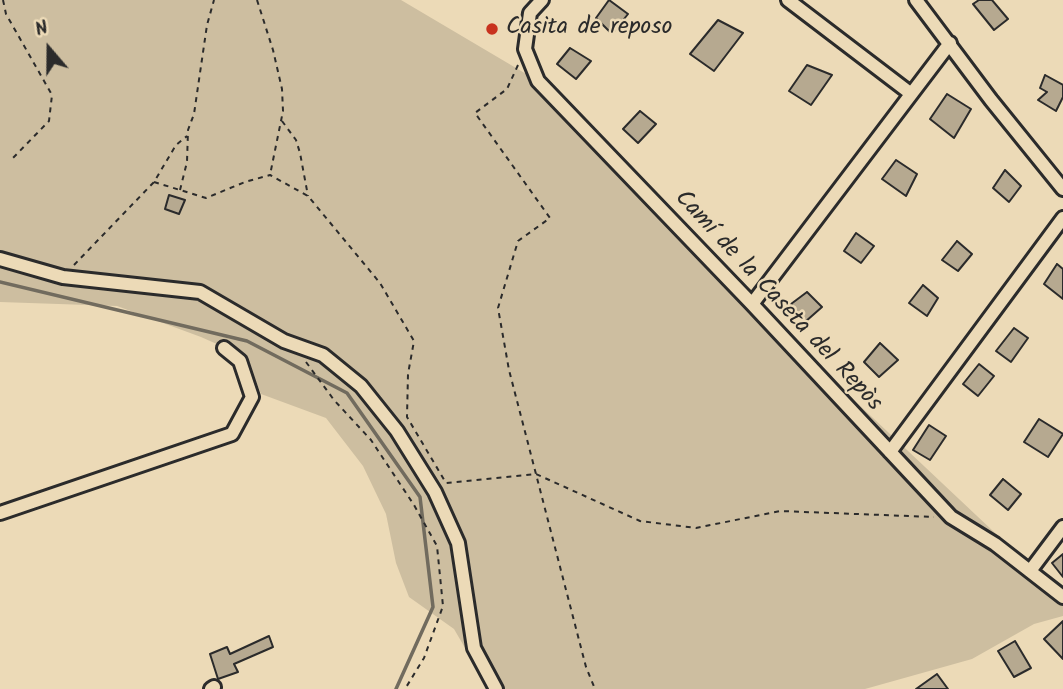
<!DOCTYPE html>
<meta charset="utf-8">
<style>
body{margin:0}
#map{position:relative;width:1063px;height:689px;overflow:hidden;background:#ecdab7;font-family:Kalam,sans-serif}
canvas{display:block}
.north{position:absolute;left:14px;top:14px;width:70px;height:70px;-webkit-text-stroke:5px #ecdab7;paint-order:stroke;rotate:340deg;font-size:19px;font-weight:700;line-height:28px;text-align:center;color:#2b2b2b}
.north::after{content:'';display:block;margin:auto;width:24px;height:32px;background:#2b2b2b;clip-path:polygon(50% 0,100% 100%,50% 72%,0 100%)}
</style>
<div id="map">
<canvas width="1063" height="689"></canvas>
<div class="north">N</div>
</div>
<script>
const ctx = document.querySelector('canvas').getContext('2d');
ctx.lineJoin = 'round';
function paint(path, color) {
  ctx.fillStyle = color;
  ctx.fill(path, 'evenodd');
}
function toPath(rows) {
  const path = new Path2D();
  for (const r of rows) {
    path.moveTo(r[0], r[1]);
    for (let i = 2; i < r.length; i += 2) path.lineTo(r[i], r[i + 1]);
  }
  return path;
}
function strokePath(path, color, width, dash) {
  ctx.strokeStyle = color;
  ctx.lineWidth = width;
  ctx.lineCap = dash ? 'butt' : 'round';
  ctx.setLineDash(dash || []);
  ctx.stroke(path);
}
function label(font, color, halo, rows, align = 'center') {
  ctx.font = font + ' Kalam,sans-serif';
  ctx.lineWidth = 5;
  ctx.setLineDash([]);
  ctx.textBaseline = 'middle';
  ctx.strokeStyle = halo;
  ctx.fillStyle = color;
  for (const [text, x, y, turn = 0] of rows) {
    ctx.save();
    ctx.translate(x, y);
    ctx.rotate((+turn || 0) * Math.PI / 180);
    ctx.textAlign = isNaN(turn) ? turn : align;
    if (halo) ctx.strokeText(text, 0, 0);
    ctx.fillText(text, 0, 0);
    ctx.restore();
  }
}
const green = toPath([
 [0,0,401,0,538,81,752,304,1063,597,1063,616,1034,624,972,659,865,689,489,689,454,629,409,597,396,563,386,514,363,466,326,418,261,394,246,357,201,337,117,306,0,302]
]);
const stream = toPath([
 [0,282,247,341,347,393,420,497,433,607,396,689]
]);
const building = toPath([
 [609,0,628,14,612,34,596,18,609,0],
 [979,0,992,0,1008,19,994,30,973,4,979,0],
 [718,20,743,33,714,71,690,54,718,20],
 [570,48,591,61,576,79,557,64,570,48],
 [807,65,832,75,811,105,789,91,807,65],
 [1045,75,1063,85,1063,97,1056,111,1038,100,1047,92,1040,88,1045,75],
 [947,94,971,109,954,138,930,119,947,94],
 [640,111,656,124,638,143,623,129,640,111],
 [896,160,917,174,906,196,882,179,896,160],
 [1005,170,1021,186,1009,202,993,188,1005,170],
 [169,195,185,200,179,214,165,209,169,195],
 [856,233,874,246,861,263,844,251,856,233],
 [957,241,972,254,958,271,942,260,957,241],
 [1057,264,1063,269,1063,299,1044,284,1057,264],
 [923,285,938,298,927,316,909,303,923,285],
 [807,292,822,307,805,322,791,304,807,292],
 [1014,328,1028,338,1011,362,996,351,1014,328],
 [880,343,898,360,879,377,864,362,880,343],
 [979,364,994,376,978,396,963,384,979,364],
 [1039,419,1063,434,1048,457,1024,442,1039,419],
 [929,425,946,436,930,460,913,450,929,425],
 [1003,479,1021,494,1008,510,990,495,1003,479],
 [1063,554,1063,577,1052,563,1063,554],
 [1063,621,1063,659,1044,639,1063,621],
 [269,636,273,647,234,664,238,672,218,679,210,654,227,647,230,654,269,636],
 [1015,641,1031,668,1014,677,998,651,1015,641],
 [937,674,948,689,916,689,937,674]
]);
const path = toPath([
 [3,0,6,14,52,95,49,121,11,160],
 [257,0,273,50,282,89,283,111,270,175],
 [518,65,507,89,475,113,550,218,518,241,498,308,509,370,586,667,595,689],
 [282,121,296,140,300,153,308,196],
 [154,182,206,198,245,182,270,175,308,196,380,283,414,341,408,374,407,417,446,483,536,474,640,521,696,528,780,511,934,517],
 [180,190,187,162,188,130,194,114,207,25,214,0],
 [74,265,154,182,176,145,187,136],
 [306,362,334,400,371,440,414,505,437,546,443,606,424,658,405,689]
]);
const street = toPath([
 [542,0,530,13,525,49,538,81,752,304,951,517,995,544,1063,597],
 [788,0,910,93],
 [916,0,991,100,1063,189],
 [0,259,63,277,200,292,284,341,323,355,361,386,397,431,435,492,458,543,474,648,496,689],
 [752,304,950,43],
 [890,452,1063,218],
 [0,513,232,434,252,397,240,361,224,348],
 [1030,571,1063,527],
 [211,689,214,687]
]);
const markers = [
 [492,29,7,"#c8321e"]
];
const poiNames = [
 ["Casita de reposo",506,29]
];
const streetNames = [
 ["Camí de la Caseta del Repòs",777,302,47]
];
paint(green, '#cdbea0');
strokePath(stream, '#716b5e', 3.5);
paint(building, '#b6a990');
strokePath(building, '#2b2b2b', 2);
strokePath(street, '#2b2b2b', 18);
strokePath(path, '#2b2b2b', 2, [5, 5]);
strokePath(street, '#ecdab7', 12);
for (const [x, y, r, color] of markers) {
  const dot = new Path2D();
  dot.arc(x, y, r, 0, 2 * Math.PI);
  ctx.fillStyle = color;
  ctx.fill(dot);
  strokePath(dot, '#ecdab7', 2.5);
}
label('24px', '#2b2b2b', '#ecdab7', poiNames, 'left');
label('24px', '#2b2b2b', '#ecdab7', streetNames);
</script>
